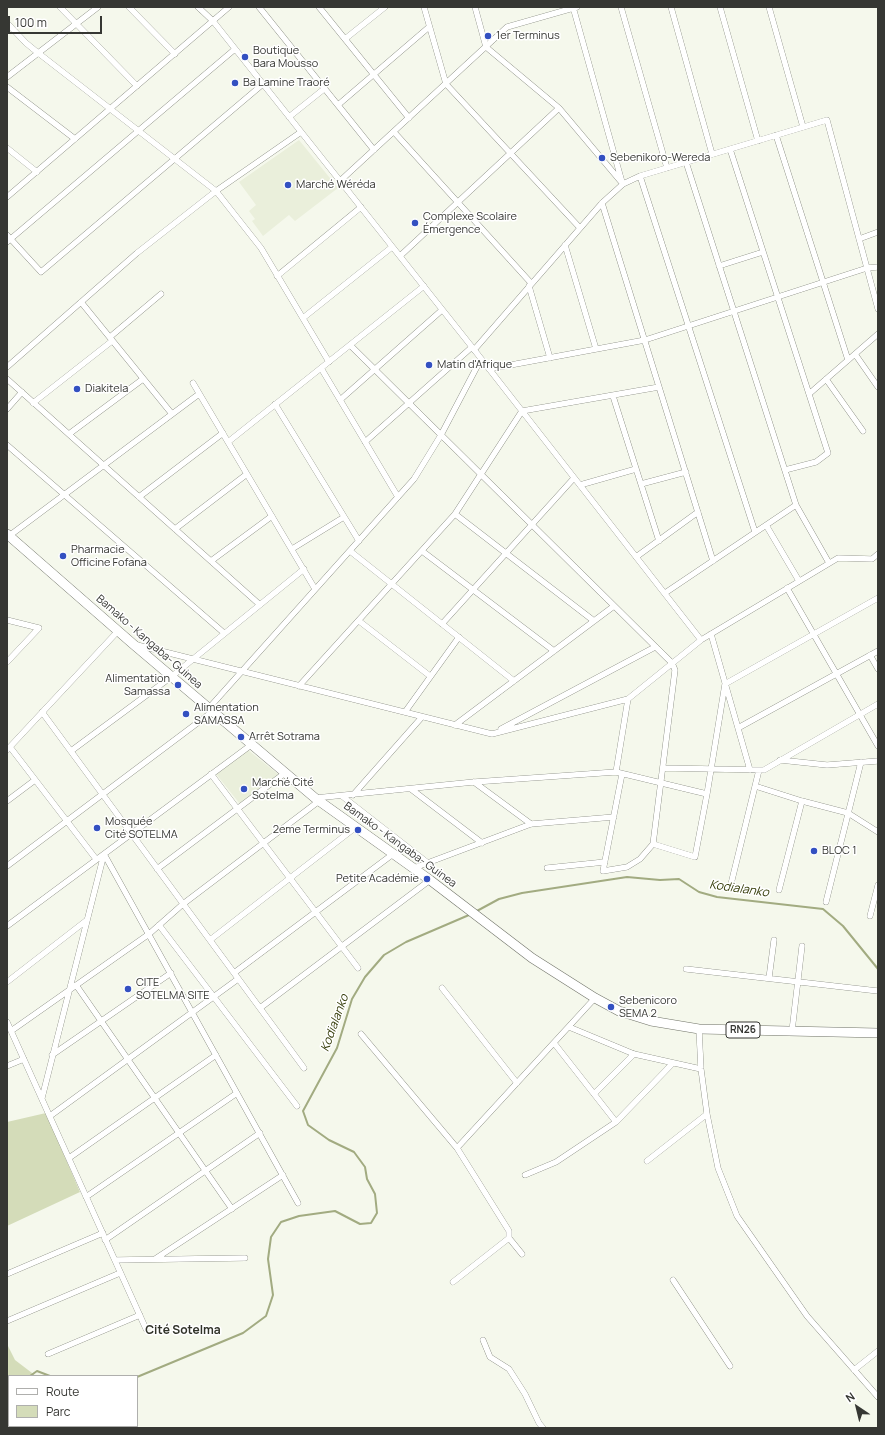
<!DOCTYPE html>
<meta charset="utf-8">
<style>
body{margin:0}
#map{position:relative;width:885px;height:1435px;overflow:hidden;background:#f5f8ec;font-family:Manrope,sans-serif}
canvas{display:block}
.frame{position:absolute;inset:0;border:8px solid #363733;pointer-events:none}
.legend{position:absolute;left:8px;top:1375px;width:130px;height:52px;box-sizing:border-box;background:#fff;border:1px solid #afafad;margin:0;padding:5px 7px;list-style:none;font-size:12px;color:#363733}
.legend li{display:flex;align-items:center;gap:8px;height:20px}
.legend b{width:20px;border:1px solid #afafad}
.north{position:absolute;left:837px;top:1387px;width:40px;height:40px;-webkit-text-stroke:3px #fff;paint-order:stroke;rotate:325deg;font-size:11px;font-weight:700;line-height:16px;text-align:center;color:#363733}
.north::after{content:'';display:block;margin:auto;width:14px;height:18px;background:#363733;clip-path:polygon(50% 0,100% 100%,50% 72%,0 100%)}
.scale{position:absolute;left:8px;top:16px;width:94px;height:18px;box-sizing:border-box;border:2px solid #363733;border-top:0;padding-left:5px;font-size:12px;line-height:14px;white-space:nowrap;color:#363733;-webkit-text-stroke:3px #fff;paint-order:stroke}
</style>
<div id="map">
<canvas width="885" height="1435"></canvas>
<div class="frame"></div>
<ul class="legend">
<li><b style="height:5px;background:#fff"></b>Route</li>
<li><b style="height:11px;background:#d4dcb9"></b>Parc</li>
</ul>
<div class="north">N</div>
<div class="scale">100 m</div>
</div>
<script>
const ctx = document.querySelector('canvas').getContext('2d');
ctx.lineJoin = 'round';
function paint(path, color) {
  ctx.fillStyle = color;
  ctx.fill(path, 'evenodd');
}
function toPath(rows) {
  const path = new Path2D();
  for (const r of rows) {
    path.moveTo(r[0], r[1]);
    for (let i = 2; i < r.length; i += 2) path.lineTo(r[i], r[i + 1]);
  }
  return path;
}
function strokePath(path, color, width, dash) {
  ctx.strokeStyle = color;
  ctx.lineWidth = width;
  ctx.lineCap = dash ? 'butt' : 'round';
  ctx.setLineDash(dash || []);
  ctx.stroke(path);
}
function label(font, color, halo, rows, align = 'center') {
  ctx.font = font + ' Manrope,sans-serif';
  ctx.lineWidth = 3;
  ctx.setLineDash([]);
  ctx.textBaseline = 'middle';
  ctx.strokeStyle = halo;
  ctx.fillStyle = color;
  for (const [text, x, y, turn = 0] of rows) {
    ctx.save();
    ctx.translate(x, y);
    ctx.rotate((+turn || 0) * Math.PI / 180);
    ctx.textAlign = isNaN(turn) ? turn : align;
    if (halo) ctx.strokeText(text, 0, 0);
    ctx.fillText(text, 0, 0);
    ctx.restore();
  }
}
const built = toPath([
 [299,140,338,188,295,221,289,215,263,236,252,221,255,219,249,211,256,205,239,182],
 [248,750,279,775,240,804,216,774]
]);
const green = toPath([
 [46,1113,80,1192,7,1226,7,1122],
 [7,1344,15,1360,36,1376,9,1376,10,1426,8,1428]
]);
const stream = toPath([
 [475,912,499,899,522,893,627,877,660,880,679,879,699,892,717,897,823,909,843,926,878,969],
 [30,1376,37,1371,50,1376],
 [137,1377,243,1333,266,1316,273,1295,268,1259,271,1237,281,1222,299,1216,335,1211,360,1224,371,1223,377,1213,375,1194,367,1179,365,1167,354,1152,329,1140,308,1125,303,1111,337,1048,352,999,365,977,384,955,406,942,469,915],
 [17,1428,18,1426]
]);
const minor = toPath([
 [60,7,137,86],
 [129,7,175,54],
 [198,7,213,21,472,347,701,640],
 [259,7,374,150],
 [319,7,409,118],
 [424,7,446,84,580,228],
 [475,7,486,47,559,108,623,184],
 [573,7,622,182],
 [621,7,667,168],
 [671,7,712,154],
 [720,7,758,141],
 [769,7,803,127],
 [7,23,26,43,37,52,216,191,261,248,329,362],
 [345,39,385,7],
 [7,77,98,7],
 [7,87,75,139],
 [338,105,429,27],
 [289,117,324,89],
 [394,132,531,283],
 [776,135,848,360],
 [7,148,37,172],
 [730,149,828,453,816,462,785,470],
 [686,162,796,505,829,563],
 [640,176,755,532],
 [340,181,507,27,577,7],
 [7,197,229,7],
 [602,203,713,561],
 [7,235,41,272,263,84],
 [859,239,878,232],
 [7,242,235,49],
 [565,245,596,349],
 [400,256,559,108],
 [719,266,763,252],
 [277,276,361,207],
 [529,286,550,358],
 [81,302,172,414],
 [303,318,392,247],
 [110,337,161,294],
 [350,345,672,663,675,670,653,844],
 [474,350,602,203,623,184,640,176,827,120,878,309],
 [855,354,878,387],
 [7,367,137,253,216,191,301,132],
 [321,368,398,497],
 [489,369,645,340,867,268,878,267],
 [7,379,259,604],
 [826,379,863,431],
 [193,383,315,589],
 [809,394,878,334],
 [613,396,659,541],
 [340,400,442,310],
 [33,403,112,341],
 [275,404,359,541],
 [7,409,22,392],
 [69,434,143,379],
 [228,442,424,286],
 [365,442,472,347],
 [7,445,224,633],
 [641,484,686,472],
 [580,485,636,469],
 [139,497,223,433],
 [455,514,594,621],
 [766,525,799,581],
 [175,529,247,474],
 [9,536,199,394],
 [292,549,344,517],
 [350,551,514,681],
 [422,551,554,651],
 [636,557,698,512],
 [211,561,272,516],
 [787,588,878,746],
 [665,593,796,505],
 [7,620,39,628,7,662],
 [359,621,430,676],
 [442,624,574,478],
 [711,634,750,770],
 [137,645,492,734,628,699,701,640,838,558,872,559,878,554],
 [870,655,878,669],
 [299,686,455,514,522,411,659,387],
 [209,708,414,479,441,435,481,359],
 [42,712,304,1068],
 [405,712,459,637],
 [455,725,614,606],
 [738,728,878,651],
 [501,729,655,647],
 [10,747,96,859],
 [7,750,118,631],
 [71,751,171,677,304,569],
 [780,760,827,765,878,761],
 [663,768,764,770,878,704],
 [616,772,628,699],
 [211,774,358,968],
 [622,774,603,871,627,867,640,859,653,844,695,857,707,794,725,684,878,598],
 [474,782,531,824],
 [755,786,802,801,848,813,878,832],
 [411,789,482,843],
 [353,795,422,717],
 [342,796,428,863],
 [315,798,474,782,616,772,707,794],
 [7,801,35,780],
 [104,854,298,1203],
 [7,866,212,712],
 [414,868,531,824,614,817],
 [547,868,605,862],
 [157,869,285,773],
 [731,884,759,770],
 [779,890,802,801],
 [826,902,861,762],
 [870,916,878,885],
 [159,925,297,1106],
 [7,926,251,745],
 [210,940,356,827],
 [686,969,878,991],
 [234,973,393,854],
 [769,978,774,940],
 [7,982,87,920],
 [76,985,232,1209],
 [442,988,517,1083],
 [260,1008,430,880],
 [7,1022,146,1329],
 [569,1027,634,1054,701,1069],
 [699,1029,701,1069,707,1114,718,1168,737,1216,807,1316,878,1397],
 [11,1031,149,934,183,904,319,801],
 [792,1031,802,946],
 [361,1034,457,1148],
 [554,1043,616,1122],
 [52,1055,171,973],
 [7,1066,24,1059],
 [594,1094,634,1054],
 [42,1098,104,854],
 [50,1116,238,979],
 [69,1158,216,1055],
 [647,1161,707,1114],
 [525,1175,556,1162,616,1122,673,1063],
 [86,1197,237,1093],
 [105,1240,260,1133],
 [522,1254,509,1238,509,1231,457,1148,595,998],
 [155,1259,283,1175],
 [115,1260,245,1258],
 [7,1274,103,1233],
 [673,1280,730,1366],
 [453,1282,509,1238],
 [7,1321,120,1273],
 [483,1340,490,1357,509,1369,525,1394,539,1423,543,1428],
 [48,1354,140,1315],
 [854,1370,878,1351]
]);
const primary = toPath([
 [7,534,133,644,315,798,430,880,532,958,595,998,619,1011,651,1021,699,1029,878,1033]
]);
const markers = [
 [488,36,4,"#3350c1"],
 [245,57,4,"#3350c1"],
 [235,83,4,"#3350c1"],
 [602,158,4,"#3350c1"],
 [288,185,4,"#3350c1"],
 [415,223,4,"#3350c1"],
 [429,365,4,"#3350c1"],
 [77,389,4,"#3350c1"],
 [63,556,4,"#3350c1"],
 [178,685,4,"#3350c1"],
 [186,714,4,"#3350c1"],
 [241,737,4,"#3350c1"],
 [244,789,4,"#3350c1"],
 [97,828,4,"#3350c1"],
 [358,830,4,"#3350c1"],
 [814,851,4,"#3350c1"],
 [427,879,4,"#3350c1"],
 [128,989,4,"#3350c1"],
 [611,1007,4,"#3350c1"]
];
const shields = [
 [743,1030,34]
];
const shieldNames = [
 ["RN26",743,1030]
];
const poiNames = [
 ["1er Terminus",496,36],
 ["Boutique",253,51],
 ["Bara Mousso",253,64],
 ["Ba Lamine Traoré",243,83],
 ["Sebenikoro-Wereda",610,158],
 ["Marché Wéréda",296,185],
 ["Complexe Scolaire",423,217],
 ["Émergence",423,230],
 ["Matin d'Afrique",437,365],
 ["Diakitela",85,389],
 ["Pharmacie",71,550],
 ["Officine Fofana",71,563],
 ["Alimentation",170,679,"right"],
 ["Samassa",170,692,"right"],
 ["Alimentation",194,708],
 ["SAMASSA",194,721],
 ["Arrêt Sotrama",249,737],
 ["Marché Cité",252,783],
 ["Sotelma",252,796],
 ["Mosquée",105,822],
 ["Cité SOTELMA",105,835],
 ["2eme Terminus",350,830,"right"],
 ["BLOC 1",822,851],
 ["Petite Académie",419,879,"right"],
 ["CITE",136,983],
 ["SOTELMA SITE",136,996],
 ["Sebenicoro",619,1001],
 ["SEMA 2",619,1014]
];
const streetNames = [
 ["Bamako - Kangaba- Guinea",149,642,41],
 ["Bamako - Kangaba- Guinea",400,845,36]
];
const waterNames = [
 ["Kodialanko",739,889,8],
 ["Kodialanko",335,1023,-70]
];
const neighbourhoodNames = [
 ["Cité Sotelma",183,1331]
];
paint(built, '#eaefdb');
paint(green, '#d4dcb9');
strokePath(stream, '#a2ab81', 2);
strokePath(minor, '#707368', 6);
strokePath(primary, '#707368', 10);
strokePath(minor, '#fff', 5.5);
strokePath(primary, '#fff', 9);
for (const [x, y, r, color] of markers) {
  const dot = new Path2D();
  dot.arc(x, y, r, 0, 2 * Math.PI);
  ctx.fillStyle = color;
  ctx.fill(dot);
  strokePath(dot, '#fff', 1.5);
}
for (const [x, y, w] of shields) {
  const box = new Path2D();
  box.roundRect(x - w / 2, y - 8, w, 16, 3);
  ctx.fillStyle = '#fff';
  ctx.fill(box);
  strokePath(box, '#363733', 1);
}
label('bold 10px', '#363733', null, shieldNames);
label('11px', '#363733', '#fff', poiNames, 'left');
label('11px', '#363733', '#fff', streetNames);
label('italic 12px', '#353d09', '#fff', waterNames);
label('bold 12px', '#313329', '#fff', neighbourhoodNames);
</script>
